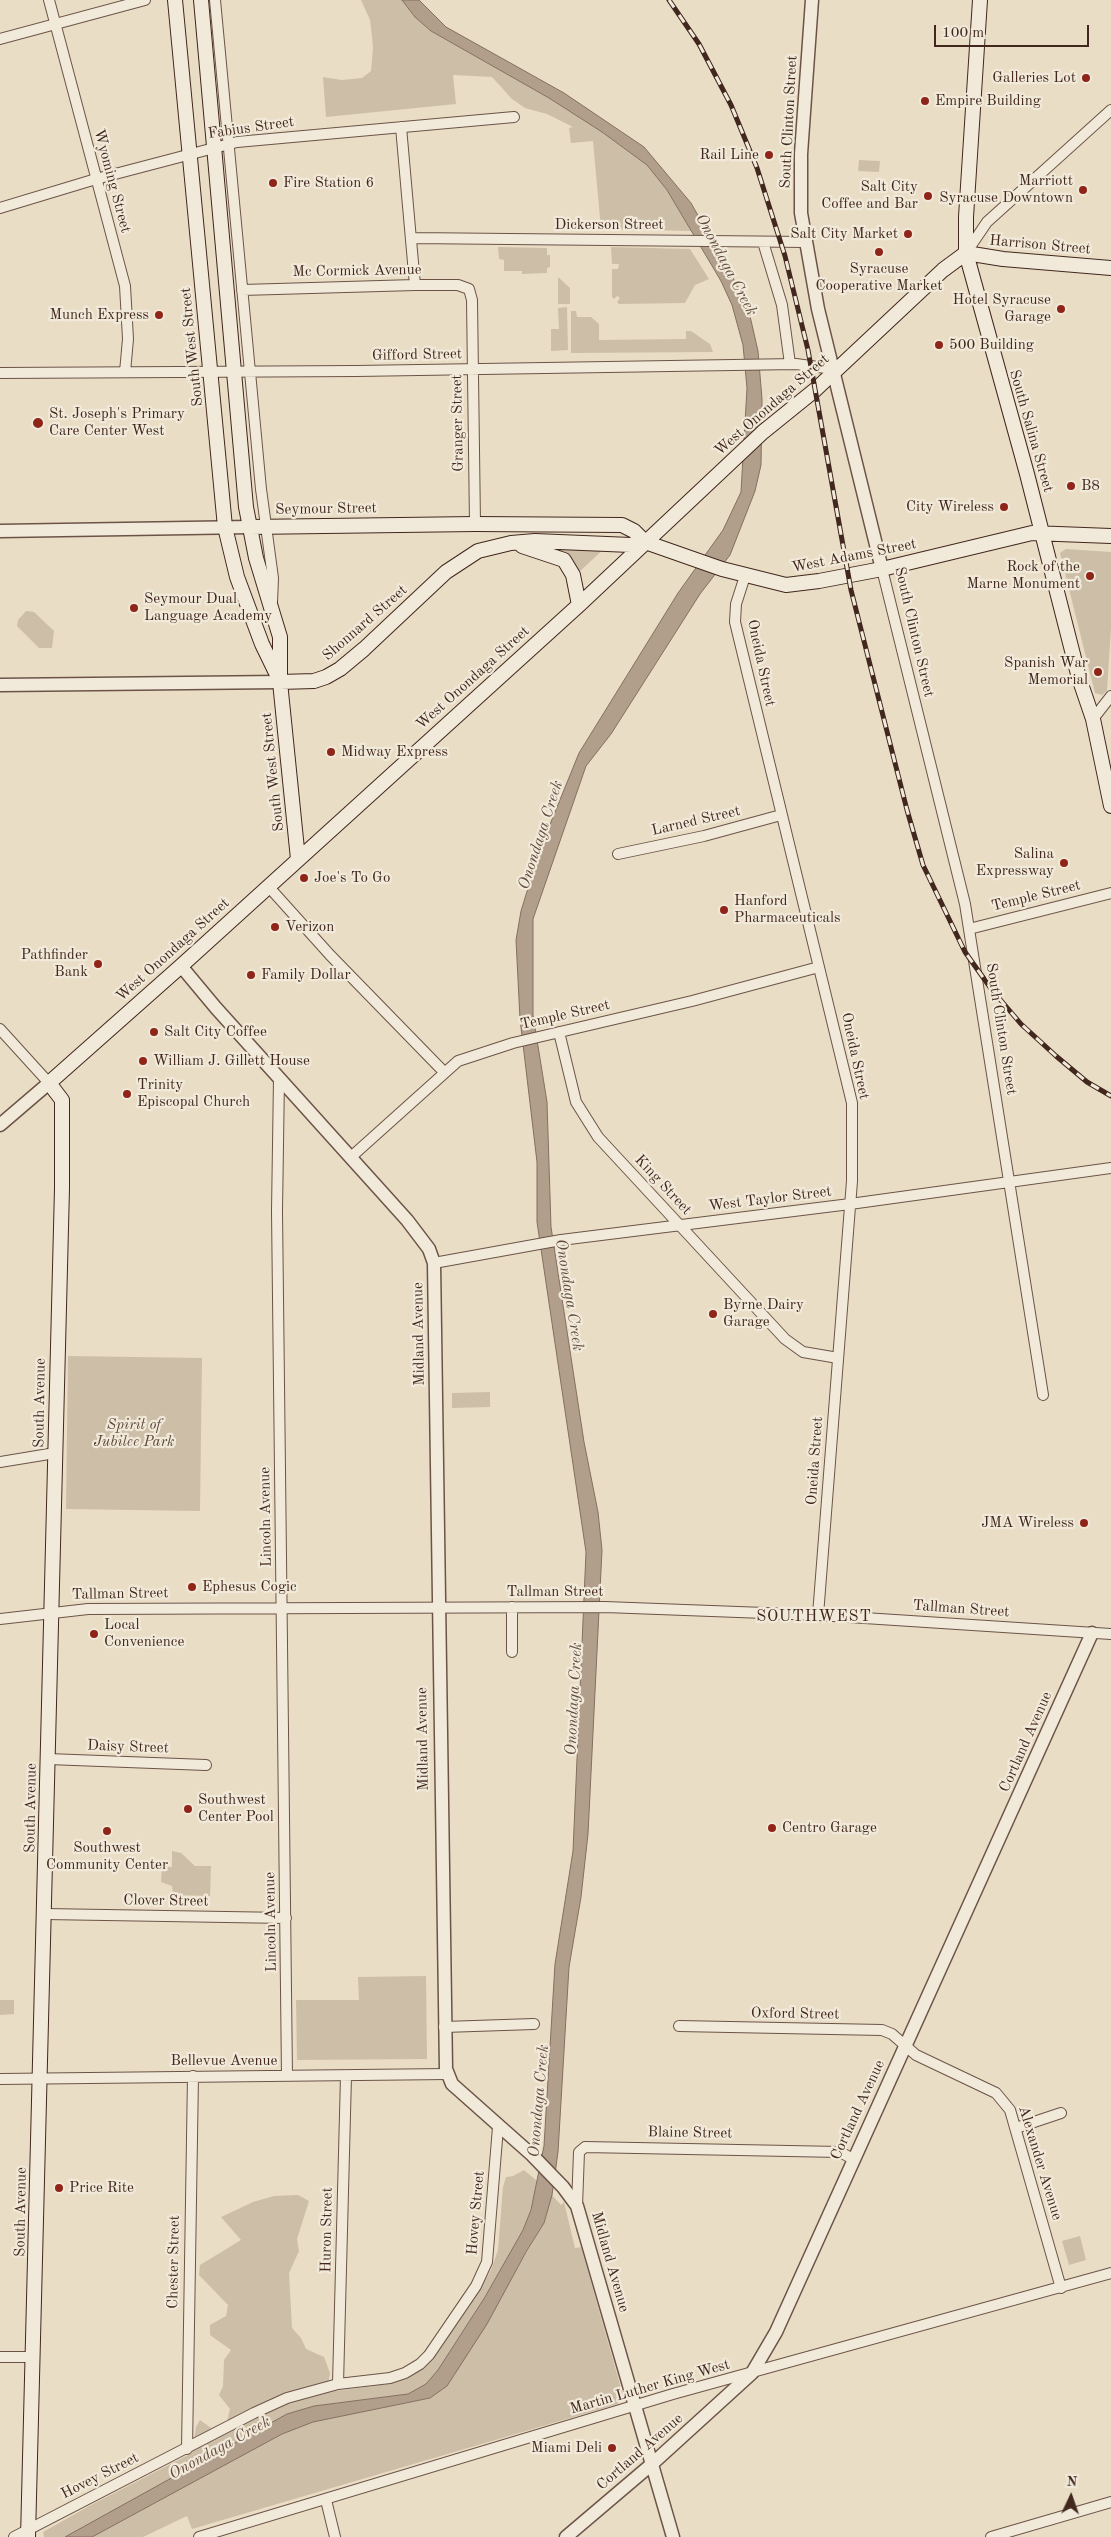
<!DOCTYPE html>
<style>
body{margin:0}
#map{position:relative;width:1111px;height:2537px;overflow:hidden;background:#eaddc5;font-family:"Old Standard TT",serif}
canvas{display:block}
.north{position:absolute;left:1046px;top:2472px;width:50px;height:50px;-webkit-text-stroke:4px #f1e9d9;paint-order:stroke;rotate:3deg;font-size:14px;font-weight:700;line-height:20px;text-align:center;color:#41271d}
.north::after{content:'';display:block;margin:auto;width:18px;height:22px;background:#41271d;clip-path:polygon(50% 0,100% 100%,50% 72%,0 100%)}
.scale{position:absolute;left:934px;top:25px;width:155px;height:22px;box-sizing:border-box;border:2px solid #41271d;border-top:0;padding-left:6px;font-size:15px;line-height:18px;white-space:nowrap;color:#41271d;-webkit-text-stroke:4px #f1e9d9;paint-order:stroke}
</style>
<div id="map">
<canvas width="1111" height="2537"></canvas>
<div class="north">N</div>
<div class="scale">100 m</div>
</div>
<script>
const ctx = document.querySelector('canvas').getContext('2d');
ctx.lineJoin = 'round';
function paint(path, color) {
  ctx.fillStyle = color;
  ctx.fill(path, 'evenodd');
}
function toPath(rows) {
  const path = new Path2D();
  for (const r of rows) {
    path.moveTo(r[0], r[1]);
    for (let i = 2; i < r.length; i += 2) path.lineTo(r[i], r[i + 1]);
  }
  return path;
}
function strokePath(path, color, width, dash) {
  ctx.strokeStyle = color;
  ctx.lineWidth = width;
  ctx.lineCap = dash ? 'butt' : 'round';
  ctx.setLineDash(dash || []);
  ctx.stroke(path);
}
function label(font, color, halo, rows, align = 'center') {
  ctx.font = font + ' "Old Standard TT",serif';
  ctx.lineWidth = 4.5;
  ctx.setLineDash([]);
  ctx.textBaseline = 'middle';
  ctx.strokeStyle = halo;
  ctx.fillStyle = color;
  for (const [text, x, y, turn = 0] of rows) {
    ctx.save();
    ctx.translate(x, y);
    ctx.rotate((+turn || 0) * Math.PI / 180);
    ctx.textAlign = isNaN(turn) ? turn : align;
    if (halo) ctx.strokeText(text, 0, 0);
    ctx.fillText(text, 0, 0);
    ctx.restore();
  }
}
const green = toPath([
 [361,0,402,0,415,17,431,31,549,98,602,132,647,165,667,190,691,231,601,229,593,141,571,143,569,128,573,127,547,114,525,108,512,99,492,77,453,75,456,104,326,117,323,77,342,80,362,78,371,71,373,48,372,37,370,20],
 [859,160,880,161,879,172,858,171],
 [498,247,547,248,547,255,550,255,550,267,547,268,547,273,522,274,522,271,504,271,504,260,499,259],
 [611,247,690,249,709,279,695,285,685,303,619,304,617,302,620,298,617,296,614,299,612,297,612,269,618,269,619,264,612,264],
 [558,277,570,288,570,304,558,304],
 [567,307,568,350,551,351,551,329,559,329,558,308],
 [571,311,576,311,577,317,591,317,599,324,599,340,686,339,686,331,691,331,710,344,713,352,571,353],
 [606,547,578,573,566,554,556,549],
 [1066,549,1111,552,1111,628,1107,691,1102,695,1095,693,1060,553],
 [26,611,34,612,54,631,52,648,39,648,17,626,18,620],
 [68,1356,202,1358,200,1511,66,1509],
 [490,1392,490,1407,452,1408,452,1393],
 [172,1851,181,1853,195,1866,211,1866,210,1896,173,1895,172,1886,161,1882,162,1867,172,1867],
 [426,1976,427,2059,297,2060,296,2000,359,2000,358,1977],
 [0,2000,14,2000,14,2014,0,2015],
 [524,2170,537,2181,531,2210,523,2230,485,2297,438,2370,426,2384,408,2394,314,2406,287,2414,91,2524,64,2537,44,2537,43,2532,91,2505,192,2453,196,2427,200,2420,211,2428,227,2421,230,2409,219,2395,223,2386,224,2360,231,2350,210,2335,210,2325,226,2316,228,2305,199,2275,200,2265,241,2240,221,2217,253,2202,274,2196,298,2195,309,2201,297,2239,299,2251,289,2273,292,2328,301,2338,306,2349,324,2357,330,2373,327,2392,388,2384,419,2371,433,2359,478,2293,491,2270,498,2250,503,2187,506,2177,513,2176],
 [552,2195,561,2205,564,2202,575,2248,581,2247,623,2395,618,2404,192,2529,187,2516,143,2537,92,2537,282,2434,313,2422,430,2398,447,2386,544,2223],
 [1080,2236,1086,2260,1069,2265,1062,2241]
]);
const water = toPath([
 [402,0,419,0,446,27,564,93,644,147,691,203,747,303,758,351,762,399,761,465,755,491,730,555,700,594,611,734,586,766,533,919,533,1015,547,1102,551,1227,584,1442,598,1512,602,1550,588,1834,581,1897,569,1967,558,2152,552,2195,544,2223,526,2252,487,2324,447,2386,430,2398,313,2422,282,2434,92,2537,65,2537,287,2414,314,2406,408,2394,426,2384,438,2370,485,2297,523,2230,531,2210,544,2146,555,1964,573,1851,586,1552,537,1222,537,1162,520,1019,516,940,521,911,540,849,579,753,678,593,723,530,741,492,747,388,743,345,732,305,721,281,667,190,647,165,602,132,549,98,431,31,415,17,402,0]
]);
const minor = toPath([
 [49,0,125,286,128,339,125,372],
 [215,0,261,489,273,578,272,603],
 [0,39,145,0],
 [401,127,415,285],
 [0,208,96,179,237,142,514,117],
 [411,238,806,242],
 [763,242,782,305,790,364],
 [966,253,987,222,1111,110],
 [242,290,415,285,458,285,469,289,472,300,475,524],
 [0,373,356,371,796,364,833,369],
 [882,569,965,904,1043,1395],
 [745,576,736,604,735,622,852,1103,852,1181,818,1615],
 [1093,719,1111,696],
 [618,854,704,836,781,815],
 [268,886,330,955,444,1072],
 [969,929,1111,893],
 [0,1029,49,1083],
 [559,1032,576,1102,598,1137,785,1339,803,1352,838,1358],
 [279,1078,277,1211,287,2076],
 [351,1157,458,1061,513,1043,692,1001,819,967],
 [434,1263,561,1240,850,1204,1111,1168],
 [0,1462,55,1453],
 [0,1619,88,1609,605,1607,818,1615,1111,1634],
 [512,1652,512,1607],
 [48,1759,206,1765],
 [45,1914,286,1918],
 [679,2026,882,2030,892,2034,916,2055,996,2093,1010,2110,1061,2288],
 [444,2027,534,2024],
 [0,2079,448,2074],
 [1016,2128,1061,2113],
 [577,2206,579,2152,585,2147,840,2152,853,2159],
 [0,2357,34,2357],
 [338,2384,346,2076],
 [187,2449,193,2076],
 [326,2500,335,2537],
 [14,2537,254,2413,287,2398,338,2384,390,2378,405,2373,420,2364,429,2355,476,2286,487,2262,498,2127],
 [199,2537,673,2394,1111,2273],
 [991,2537,1111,2502]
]);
const tertiary = toPath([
 [812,0,801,154,801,213,818,309,882,569],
 [0,531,250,527],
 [0,685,280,682],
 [181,966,216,1008,407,1220,429,1249,434,1263,446,2069,452,2084,532,2155,563,2187,577,2206,673,2537],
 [0,1125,49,1083],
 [566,2537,652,2464,752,2373,776,2332,1092,1633]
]);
const secondary = toPath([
 [175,0,225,527,237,577,262,644,279,679],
 [201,0,246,507,256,558,280,637,280,682,298,859],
 [980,0,966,217,966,253,1027,474,1079,678,1093,719,1111,806],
 [966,253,1003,259,1111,268],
 [250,527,475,524,622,525,634,531,645,542,722,569,786,585,819,581,882,569,1032,533,1111,536],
 [522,546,564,560,573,575,579,605],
 [280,682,314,681,326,677,340,669,364,649,446,572,478,551,511,543,535,541,631,545,645,542],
 [28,2537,62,1188,62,1100,49,1083,181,966,579,605,763,432,815,390,943,270,966,253]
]);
const rail = toPath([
 [669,0,699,44,731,105,757,168,785,256,808,350,851,590,907,810,923,865,965,952,992,990,1021,1024,1056,1056,1087,1082,1111,1096]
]);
const markers = [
 [1086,78,5,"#8f2418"],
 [925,101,5,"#8f2418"],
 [769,155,5,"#8f2418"],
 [273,183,5,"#8f2418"],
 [1083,190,5,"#8f2418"],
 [928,196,5,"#8f2418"],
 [908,234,5,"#8f2418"],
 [879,252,5,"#8f2418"],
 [1061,309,5,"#8f2418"],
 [159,315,5,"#8f2418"],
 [939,345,5,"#8f2418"],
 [38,423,6,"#8f2418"],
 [1071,486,5,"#8f2418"],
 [1004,507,5,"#8f2418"],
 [1090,576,5,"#8f2418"],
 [134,608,5,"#8f2418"],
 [1098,672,5,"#8f2418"],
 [331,752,5,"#8f2418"],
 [1064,863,5,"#8f2418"],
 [304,878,5,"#8f2418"],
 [724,910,5,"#8f2418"],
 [275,927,5,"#8f2418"],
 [98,964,5,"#8f2418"],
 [251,975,5,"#8f2418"],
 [154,1032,5,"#8f2418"],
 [143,1061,5,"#8f2418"],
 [127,1094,5,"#8f2418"],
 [713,1314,5,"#8f2418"],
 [1084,1523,5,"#8f2418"],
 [192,1587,5,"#8f2418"],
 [94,1634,5,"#8f2418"],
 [188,1809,5,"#8f2418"],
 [772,1828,5,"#8f2418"],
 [107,1831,5,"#8f2418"],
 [59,2188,5,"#8f2418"],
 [612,2448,5,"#8f2418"]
];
const poiNames = [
 ["Galleries Lot",1076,78,"right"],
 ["Empire Building",935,101],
 ["Rail Line",759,155,"right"],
 ["Marriott",1073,181,"right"],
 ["Syracuse Downtown",1073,198,"right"],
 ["Fire Station 6",283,183],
 ["Salt City",918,187,"right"],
 ["Coffee and Bar",918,204,"right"],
 ["Salt City Market",898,234,"right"],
 ["Syracuse",879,269,"center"],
 ["Cooperative Market",879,286,"center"],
 ["Hotel Syracuse",1051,300,"right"],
 ["Garage",1051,317,"right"],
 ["Munch Express",149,315,"right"],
 ["500 Building",949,345],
 ["St. Joseph's Primary",49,414],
 ["Care Center West",49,431],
 ["B8",1081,486],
 ["City Wireless",994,507,"right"],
 ["Rock of the",1080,567,"right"],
 ["Marne Monument",1080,584,"right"],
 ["Seymour Dual",144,599],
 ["Language Academy",144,616],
 ["Spanish War",1088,663,"right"],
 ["Memorial",1088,680,"right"],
 ["Midway Express",341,752],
 ["Salina",1054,854,"right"],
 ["Expressway",1054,871,"right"],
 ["Joe's To Go",314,878],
 ["Hanford",734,901],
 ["Pharmaceuticals",734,918],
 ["Verizon",285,927],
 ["Pathfinder",88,955,"right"],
 ["Bank",88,972,"right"],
 ["Family Dollar",261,975],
 ["Salt City Coffee",164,1032],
 ["William J. Gillett House",153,1061],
 ["Trinity",137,1085],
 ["Episcopal Church",137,1102],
 ["Byrne Dairy",723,1305],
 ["Garage",723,1322],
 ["JMA Wireless",1074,1523,"right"],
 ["Ephesus Cogic",202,1587],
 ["Local",104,1625],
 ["Convenience",104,1642],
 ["Southwest",198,1800],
 ["Center Pool",198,1817],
 ["Centro Garage",782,1828],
 ["Southwest",107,1848,"center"],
 ["Community Center",107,1865,"center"],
 ["Price Rite",69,2188],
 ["Miami Deli",602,2448,"right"]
];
const streetNames = [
 ["South Clinton Street",789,122,-87],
 ["Fabius Street",251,128,-8],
 ["Wyoming Street",112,181,75],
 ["Dickerson Street",609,225],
 ["Harrison Street",1040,245,5],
 ["Mc Cormick Avenue",357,271,-1],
 ["South West Street",192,347,-96],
 ["Gifford Street",417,355,-1],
 ["West Onondaga Street",772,405,-41],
 ["Granger Street",458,423,-91],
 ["South Salina Street",1031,431,74],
 ["Seymour Street",326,509,-1],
 ["West Adams Street",854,556,-11],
 ["Shonnard Street",365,623,-41],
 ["South Clinton Street",914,632,77],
 ["Oneida Street",761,663,78],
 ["West Onondaga Street",473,678,-42],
 ["South West Street",273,772,-96],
 ["Larned Street",696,821,-13],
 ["Temple Street",1036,896,-14],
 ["West Onondaga Street",173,950,-42],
 ["Temple Street",565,1015,-13],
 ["South Clinton Street",1001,1029,81],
 ["Oneida Street",855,1056,78],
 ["King Street",663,1185,47],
 ["West Taylor Street",770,1199,-7],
 ["Midland Avenue",419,1334,-91],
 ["South Avenue",40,1403,-89],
 ["Oneida Street",815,1461,-86],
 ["Lincoln Avenue",266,1517,-91],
 ["Tallman Street",555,1592],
 ["Tallman Street",120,1594,-1],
 ["Tallman Street",961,1609,4],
 ["Midland Avenue",423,1739,-91],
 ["Cortland Avenue",1026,1742,-66],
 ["Daisy Street",128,1747,2],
 ["South Avenue",31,1808,-89],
 ["Clover Street",166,1901,1],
 ["Lincoln Avenue",271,1922,-91],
 ["Oxford Street",795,2014,1],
 ["Bellevue Avenue",224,2061],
 ["Cortland Avenue",858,2110,-65],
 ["Blaine Street",690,2133,1],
 ["Alexander Avenue",1040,2163,73],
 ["South Avenue",21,2212,-89],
 ["Hovey Street",476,2213,-85],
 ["Huron Street",327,2230,-89],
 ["Chester Street",174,2262,-89],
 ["Midland Avenue",610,2262,74],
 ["Martin Luther King West",650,2387,-16],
 ["Cortland Avenue",640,2452,-41],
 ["Hovey Street",100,2476,-27]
];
const parkNames = [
 ["Spirit of",134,1425],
 ["Jubilee Park",134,1442]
];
const waterNames = [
 ["Onondaga Creek",726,265,62],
 ["Onondaga Creek",541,835,-72],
 ["Onondaga Creek",569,1295,81],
 ["Onondaga Creek",574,1699,-87],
 ["Onondaga Creek",539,2101,-85],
 ["Onondaga Creek",220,2448,-29]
];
const neighbourhoodNames = [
 ["SOUTHWEST",814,1617]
];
paint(green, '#cdbea8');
paint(water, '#b19f8c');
strokePath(water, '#846f60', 1);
strokePath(minor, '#6b5447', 12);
strokePath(tertiary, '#6b5447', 15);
strokePath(secondary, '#41271d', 16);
strokePath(minor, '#f1e9d9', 10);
strokePath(tertiary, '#f1e9d9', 12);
strokePath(secondary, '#f1e9d9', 14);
strokePath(rail, '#41271d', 5);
strokePath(rail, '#f1e9d9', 3, [9]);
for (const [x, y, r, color] of markers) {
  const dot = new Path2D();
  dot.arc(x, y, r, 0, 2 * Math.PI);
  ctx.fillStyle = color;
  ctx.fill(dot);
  strokePath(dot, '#f1e9d9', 2);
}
label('15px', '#41271d', '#f1e9d9', poiNames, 'left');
label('15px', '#41271d', '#f1e9d9', streetNames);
label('italic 15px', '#5d4539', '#f1e9d9', parkNames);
label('italic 16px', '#634b3e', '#f1e9d9', waterNames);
ctx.letterSpacing = '1px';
label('16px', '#41271d', '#f1e9d9', neighbourhoodNames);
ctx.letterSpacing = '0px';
</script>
